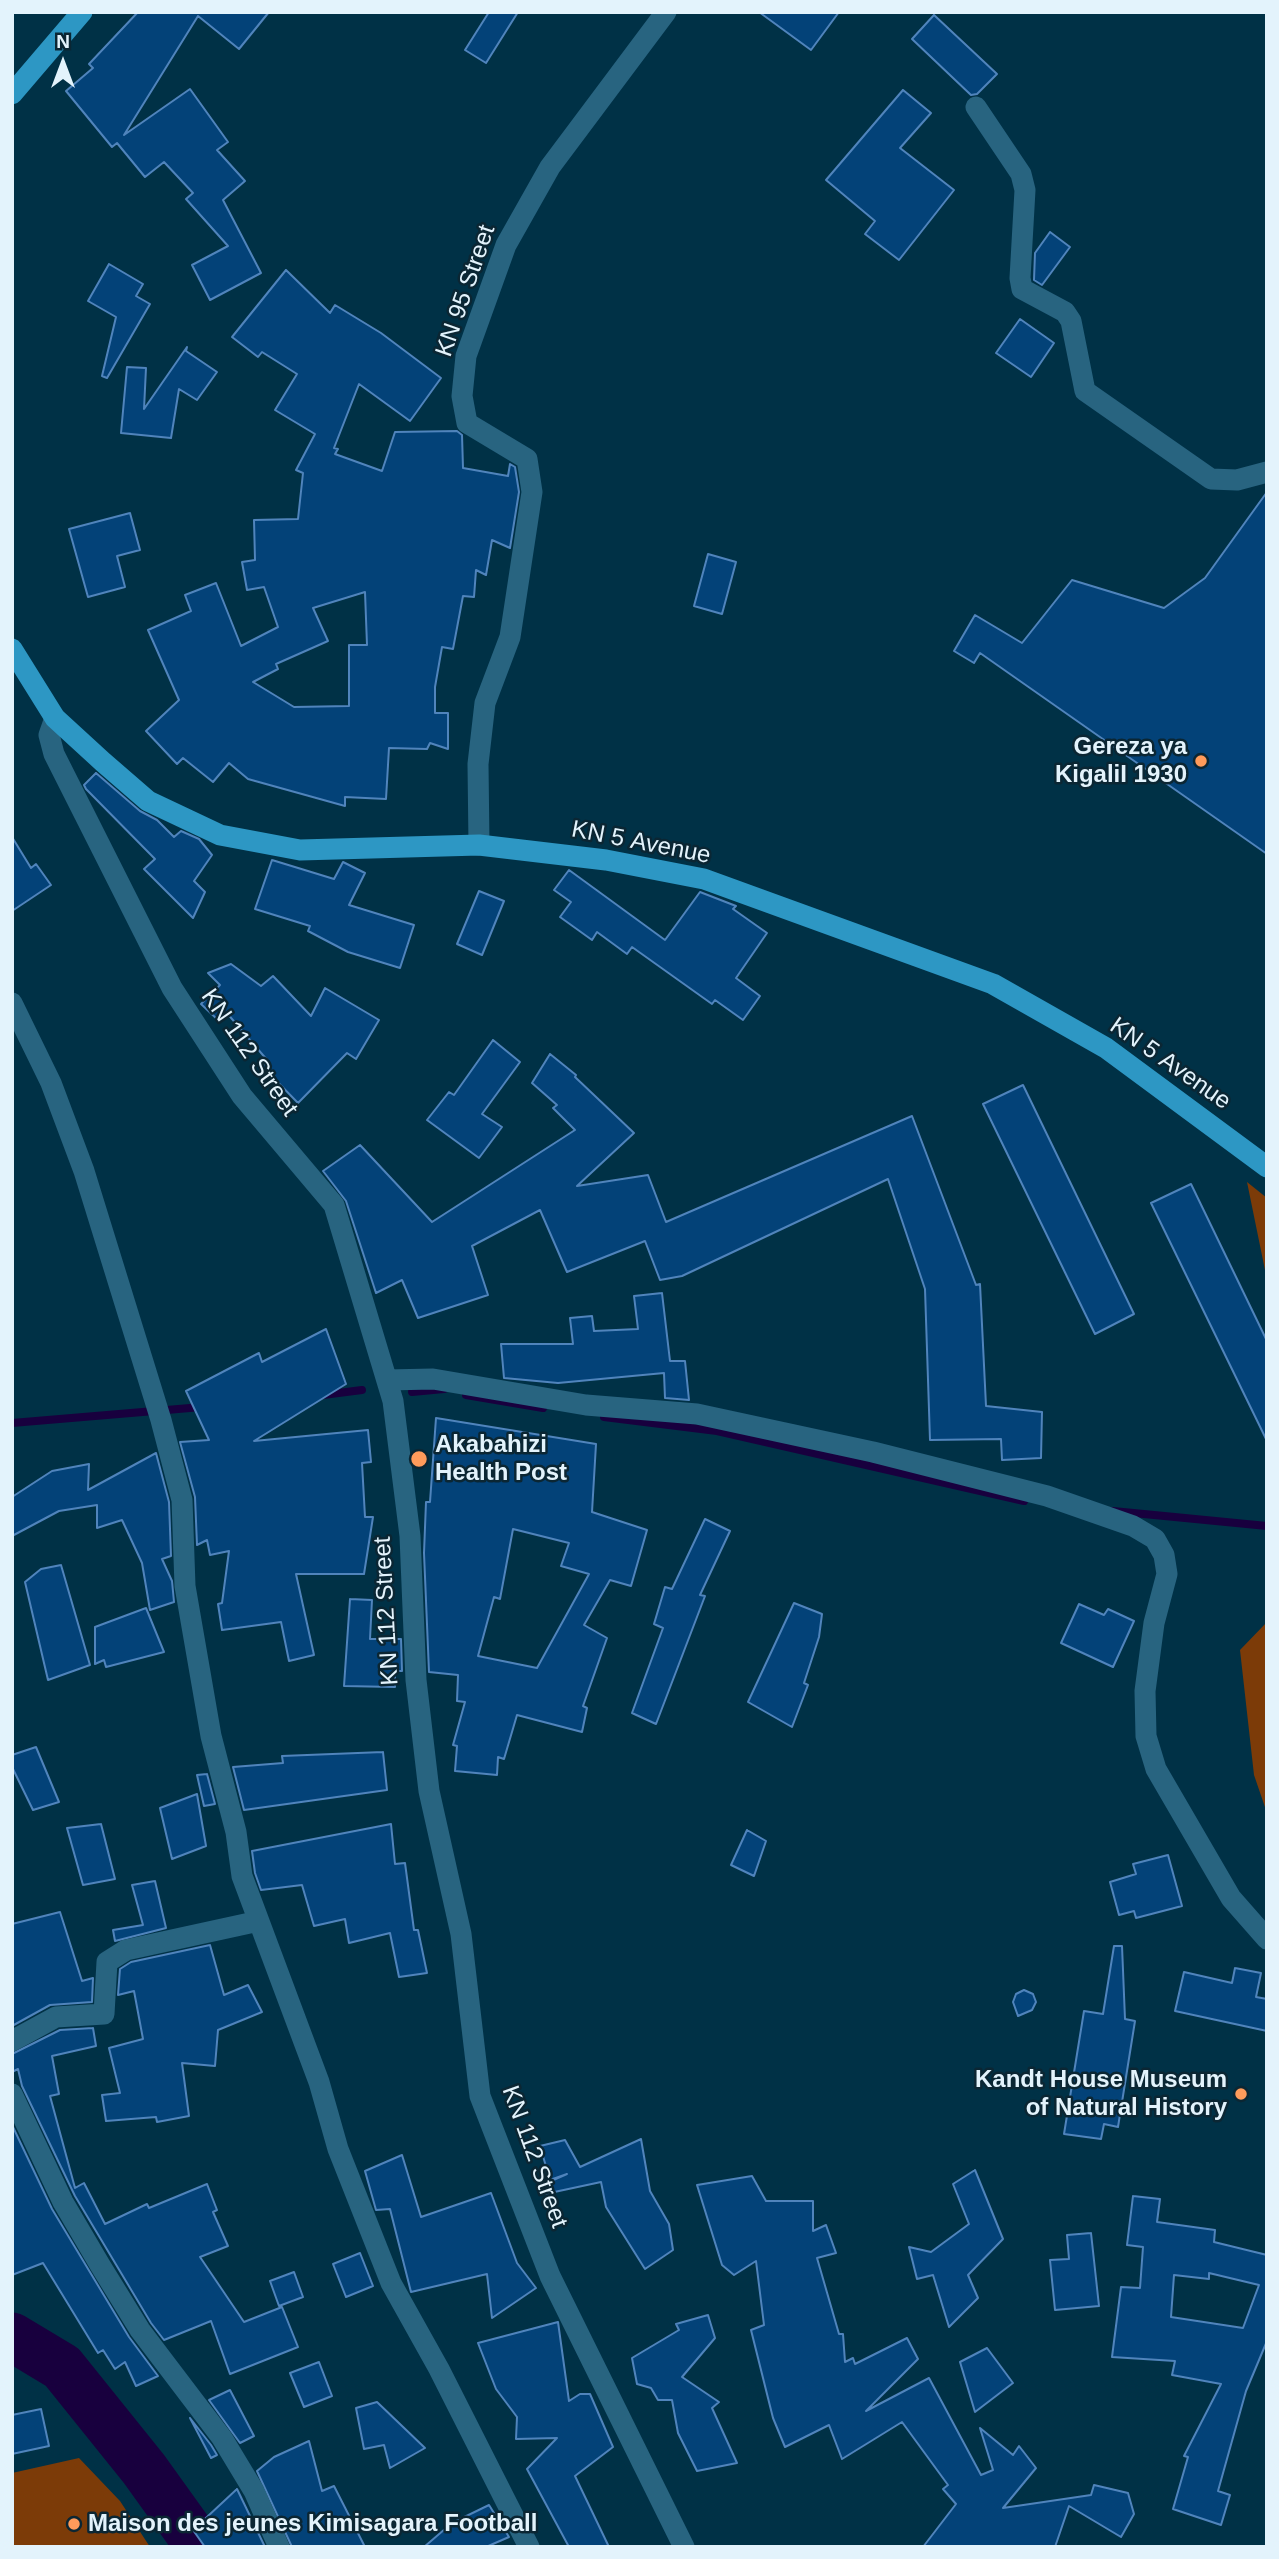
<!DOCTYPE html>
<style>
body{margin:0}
#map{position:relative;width:1279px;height:2559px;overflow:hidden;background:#003146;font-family:Arial,sans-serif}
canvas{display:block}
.frame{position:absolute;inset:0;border:14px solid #e3f3fc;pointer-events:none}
.north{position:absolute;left:28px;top:28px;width:70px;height:70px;-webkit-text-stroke:5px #0b2633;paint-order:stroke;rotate:0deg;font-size:19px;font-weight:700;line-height:28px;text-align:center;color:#e3f3fc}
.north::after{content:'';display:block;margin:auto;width:24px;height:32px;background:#e3f3fc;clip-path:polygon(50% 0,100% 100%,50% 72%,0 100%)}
</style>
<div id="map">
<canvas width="1279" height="2559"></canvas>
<div class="frame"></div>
<div class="north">N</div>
</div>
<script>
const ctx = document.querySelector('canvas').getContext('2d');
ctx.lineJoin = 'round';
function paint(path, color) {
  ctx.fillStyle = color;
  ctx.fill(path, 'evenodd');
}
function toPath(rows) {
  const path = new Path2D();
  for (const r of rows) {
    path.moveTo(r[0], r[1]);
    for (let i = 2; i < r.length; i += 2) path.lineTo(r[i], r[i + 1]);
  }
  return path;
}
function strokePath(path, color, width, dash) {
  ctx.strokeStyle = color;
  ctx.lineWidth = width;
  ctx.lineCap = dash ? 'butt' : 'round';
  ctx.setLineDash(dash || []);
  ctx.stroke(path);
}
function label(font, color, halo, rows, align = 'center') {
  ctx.font = font + ' Arial,sans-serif';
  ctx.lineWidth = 5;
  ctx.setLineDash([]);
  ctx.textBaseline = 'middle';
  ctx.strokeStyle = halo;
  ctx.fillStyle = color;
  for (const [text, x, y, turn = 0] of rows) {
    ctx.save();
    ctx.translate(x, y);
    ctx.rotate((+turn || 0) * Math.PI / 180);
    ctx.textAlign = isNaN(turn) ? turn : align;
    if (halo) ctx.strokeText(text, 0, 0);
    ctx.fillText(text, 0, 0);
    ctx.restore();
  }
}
const green = toPath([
 [1247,1182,1267,1198,1267,1276,1266,1275],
 [1267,1622,1267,1813,1254,1775,1240,1650],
 [79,2458,120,2501,150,2547,12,2547,12,2473]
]);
const stream = toPath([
 [412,1392,444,1389],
 [323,1395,362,1390],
 [466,1395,543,1408],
 [604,1417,717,1431,1024,1501],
 [12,1423,202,1407],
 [1113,1511,1267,1526]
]);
const river = toPath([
 [12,2337,62,2367,144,2469,200,2547]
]);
const building = toPath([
 [138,12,269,12,239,49,198,16,124,135,190,89,228,142,217,150,245,181,223,200,261,273,210,300,192,265,228,246,186,199,193,193,164,162,145,177,117,143,112,147,66,91,93,68,89,64,138,12],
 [489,12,518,12,486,63,465,50,489,12],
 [759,12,839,12,811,50,759,12],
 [934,15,997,74,977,94,971,95,912,39,934,15],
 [903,90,931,113,900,148,954,190,899,260,865,234,875,221,826,180,903,90],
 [1050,232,1070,247,1042,285,1034,280,1035,253,1050,232],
 [109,264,143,284,136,296,150,304,107,378,102,376,116,317,88,301,109,264],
 [286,270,330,313,335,305,381,333,441,378,410,421,359,384,334,448,338,449,335,454,382,471,395,432,457,431,462,435,463,468,508,476,510,464,515,467,519,492,510,548,492,540,486,575,476,570,474,597,463,596,453,649,442,647,435,687,435,713,448,713,448,749,430,743,427,749,389,748,386,799,345,797,345,806,248,779,229,763,213,782,183,758,177,764,146,731,179,700,148,630,191,611,185,595,216,583,241,646,278,627,264,587,247,590,242,562,255,560,254,520,298,519,303,473,296,470,315,434,275,410,297,374,262,352,258,357,232,337,286,270],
 [365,592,367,645,349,645,349,706,294,707,253,682,278,669,276,664,328,641,313,608,365,592],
 [1020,319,1054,343,1031,377,996,353,1020,319],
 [187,347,186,351,217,372,197,400,179,389,171,438,121,433,127,367,146,368,144,409,187,347],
 [1267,492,1267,854,980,653,974,663,954,651,975,615,1022,643,1072,580,1164,608,1205,578,1267,492],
 [130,513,140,550,117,556,125,587,88,597,69,529,130,513],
 [708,554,736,562,722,614,694,606,708,554],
 [96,773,140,811,157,820,174,837,181,831,199,839,212,855,194,881,205,892,193,918,144,869,155,859,86,789,84,785,96,773],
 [12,837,31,868,36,864,51,885,12,911,12,837],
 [272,860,334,879,343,862,365,873,349,905,414,925,400,968,348,952,308,931,310,926,255,909,272,860],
 [569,870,665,940,700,892,736,906,733,909,767,933,736,978,760,996,743,1020,715,1000,712,1004,632,947,627,954,597,932,592,940,560,917,571,902,554,890,569,870],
 [479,891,504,901,482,955,457,944,479,891],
 [231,964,261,986,273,976,311,1016,325,988,379,1020,356,1059,347,1053,298,1103,262,1066,268,1061,226,1012,218,1020,201,1004,220,985,208,973,231,964],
 [493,1040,520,1062,482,1114,502,1127,479,1158,427,1120,449,1092,454,1095,493,1040],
 [550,1054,576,1075,575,1077,634,1133,577,1186,648,1175,666,1222,912,1116,976,1285,980,1284,986,1406,1042,1412,1041,1458,1002,1460,1001,1439,930,1440,925,1289,888,1179,682,1276,660,1280,645,1241,567,1272,540,1210,472,1246,488,1295,418,1318,402,1280,376,1293,346,1201,323,1171,360,1145,432,1222,575,1130,553,1108,557,1105,532,1083,550,1054],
 [1023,1085,1134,1314,1095,1334,983,1104,1023,1085],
 [1191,1184,1267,1341,1267,1441,1151,1203,1191,1184],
 [662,1293,670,1361,685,1361,689,1400,665,1398,664,1373,558,1383,504,1378,501,1344,573,1344,570,1318,592,1316,594,1331,638,1329,634,1296,662,1293],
 [326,1329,346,1384,254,1441,368,1430,371,1462,362,1463,365,1517,373,1517,364,1574,296,1574,314,1655,289,1661,281,1622,222,1630,218,1604,222,1603,229,1551,210,1555,207,1540,197,1545,195,1497,180,1442,209,1440,186,1391,259,1353,262,1362,326,1329],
 [436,1418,596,1444,592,1512,647,1530,631,1586,610,1580,584,1625,607,1638,583,1706,587,1708,582,1732,517,1715,504,1759,498,1757,497,1775,455,1771,457,1746,453,1745,465,1702,457,1701,458,1675,429,1672,424,1553,426,1502,430,1502,436,1418],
 [513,1529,569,1543,561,1566,589,1574,537,1668,478,1656,494,1597,500,1599,513,1529],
 [156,1453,169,1502,171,1556,162,1559,172,1581,174,1602,150,1610,142,1563,122,1520,97,1528,97,1505,59,1511,12,1536,12,1497,52,1471,89,1464,88,1490,156,1453],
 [705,1519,730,1531,700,1595,705,1596,656,1724,632,1713,663,1628,654,1624,665,1587,672,1589,705,1519],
 [61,1565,90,1665,48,1680,25,1582,41,1569,61,1565],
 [350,1599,372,1600,370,1639,401,1639,402,1671,395,1671,395,1687,344,1686,350,1599],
 [794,1603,822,1614,819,1637,804,1683,808,1685,792,1727,748,1702,794,1603],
 [1079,1604,1104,1615,1108,1609,1134,1621,1113,1667,1061,1643,1079,1604],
 [146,1608,164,1652,106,1667,104,1660,95,1664,95,1627,146,1608],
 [36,1747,59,1802,33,1810,12,1767,12,1755,36,1747],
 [383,1752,387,1790,244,1810,233,1767,283,1763,282,1756,383,1752],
 [207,1774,215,1804,204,1806,197,1775,207,1774],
 [197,1794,206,1846,172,1859,160,1808,197,1794],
 [101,1824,115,1879,83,1885,67,1828,101,1824],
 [391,1824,395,1864,405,1863,414,1930,418,1930,427,1973,399,1977,390,1933,349,1943,345,1919,314,1926,302,1885,261,1890,255,1873,252,1851,391,1824],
 [747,1830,766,1841,754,1876,731,1865,747,1830],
 [1168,1855,1182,1906,1136,1918,1134,1911,1119,1915,1110,1882,1136,1874,1133,1864,1168,1855],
 [155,1881,166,1928,115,1941,113,1930,143,1925,132,1885,155,1881],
 [60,1912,82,1981,93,1978,92,2002,50,2005,12,2026,12,1924,60,1912],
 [210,1945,224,1995,248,1985,262,2012,218,2030,215,2066,182,2063,189,2116,157,2122,156,2117,106,2121,102,2095,120,2093,109,2048,143,2039,134,1991,118,1995,120,1969,131,1962,210,1945],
 [1114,1946,1122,1946,1125,2019,1135,2021,1118,2127,1104,2124,1101,2139,1064,2134,1084,2011,1103,2014,1114,1946],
 [1235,1968,1261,1973,1256,1997,1267,1999,1267,2031,1175,2011,1184,1972,1232,1983,1235,1968],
 [1024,1990,1033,1994,1036,2002,1032,2010,1018,2016,1013,2002,1016,1994,1024,1990],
 [93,2028,96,2046,52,2056,59,2094,50,2096,75,2188,84,2183,105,2224,147,2204,149,2208,207,2184,217,2210,213,2212,228,2246,200,2257,244,2322,282,2307,298,2347,230,2374,211,2321,164,2340,151,2323,75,2196,22,2086,18,2069,12,2072,12,2054,60,2030,93,2028],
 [12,2125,52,2209,129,2337,158,2376,136,2386,125,2362,115,2369,103,2350,98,2353,43,2263,12,2275,12,2125],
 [641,2139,650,2191,669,2224,673,2250,645,2269,606,2207,601,2182,545,2194,542,2185,567,2174,550,2180,540,2146,565,2140,580,2167,641,2139],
 [402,2155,421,2217,491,2193,517,2263,536,2288,492,2318,487,2274,411,2292,390,2209,376,2210,365,2171,402,2155],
 [975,2170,1003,2239,968,2275,978,2298,949,2327,933,2275,917,2279,909,2247,931,2252,969,2224,953,2184,975,2170],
 [752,2176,766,2201,813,2201,813,2231,826,2225,836,2253,817,2258,839,2334,843,2334,845,2362,853,2358,855,2364,907,2338,918,2359,866,2411,929,2378,981,2475,993,2470,980,2428,1013,2455,1019,2446,1036,2468,1003,2508,1091,2495,1094,2485,1128,2493,1134,2514,1121,2537,1069,2506,1055,2547,923,2547,956,2504,943,2489,948,2485,902,2422,842,2459,829,2425,785,2447,773,2418,751,2330,764,2325,756,2261,734,2275,722,2265,697,2185,752,2176],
 [1133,2196,1160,2199,1157,2222,1215,2230,1214,2242,1267,2255,1267,2341,1246,2391,1218,2491,1230,2495,1221,2525,1173,2509,1188,2457,1184,2456,1221,2384,1172,2375,1175,2361,1112,2357,1121,2287,1140,2288,1143,2247,1127,2245,1133,2196],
 [1209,2273,1259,2285,1243,2328,1171,2317,1174,2275,1209,2279,1209,2273],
 [1091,2233,1099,2306,1055,2310,1050,2260,1069,2259,1067,2235,1091,2233],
 [360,2253,373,2286,346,2297,333,2264,360,2253],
 [294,2272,303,2297,279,2306,270,2281,294,2272],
 [708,2315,715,2338,682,2377,719,2402,712,2408,737,2463,697,2471,678,2433,672,2400,658,2400,651,2388,637,2384,632,2358,679,2330,676,2324,708,2315],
 [558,2322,569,2401,580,2394,590,2394,613,2447,575,2476,609,2547,569,2547,527,2469,557,2438,516,2439,517,2417,496,2389,478,2343,558,2322],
 [987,2348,1013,2383,975,2412,960,2362,987,2348],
 [319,2362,332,2396,304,2407,290,2373,319,2362],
 [230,2390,254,2436,240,2443,209,2400,230,2390],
 [377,2402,425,2448,390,2468,384,2445,364,2449,356,2408,377,2402],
 [41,2409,49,2446,12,2454,12,2415,41,2409],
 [190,2418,211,2445,217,2455,211,2458,190,2418],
 [309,2441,322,2491,334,2486,365,2547,292,2547,257,2471,274,2457,309,2441],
 [237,2489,265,2547,205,2547,193,2530,237,2489],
 [489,2505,509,2537,486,2547,424,2547,452,2523,489,2505]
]);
const minor = toPath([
 [976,107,1021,174,1025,190,1020,278,1022,289,1065,312,1071,321,1085,391,1211,479,1237,480,1267,472],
 [55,718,49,735,54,754,172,988,242,1096,334,1205,393,1401,410,1536,416,1680,429,1791,461,1934,480,2096,550,2276,684,2547],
 [479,845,478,764,485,703,510,637,532,492,527,459,467,423,462,396,466,356,506,245,550,167,666,12],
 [12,1003,51,1083,84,1171,161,1420,182,1500,185,1586,211,1736,236,1832,242,1876,319,2082,338,2149,391,2283,439,2369,529,2547],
 [387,1380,433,1379,586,1405,697,1414,873,1452,1047,1496,1133,1526,1155,1539,1164,1555,1167,1574,1154,1623,1145,1691,1146,1736,1156,1769,1231,1898,1267,1939],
 [12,2041,56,2017,104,2014,107,1962,126,1950,259,1921],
 [12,2094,63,2202,100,2265,140,2330,222,2438,254,2491,279,2547]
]);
const major = toPath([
 [12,94,82,12],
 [12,649,55,718,103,762,148,801,220,835,300,850,479,845,606,860,704,879,993,984,1106,1048,1267,1167]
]);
const markers = [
 [1201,761,7,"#ff9b5b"],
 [419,1459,9,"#ff9b5b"],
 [1241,2094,7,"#ff9b5b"],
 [74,2524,7,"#ff9b5b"]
];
const streetNames = [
 ["KN 95 Street",466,291,-71],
 ["KN 5 Avenue",641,843,11],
 ["KN 112 Street",249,1053,55],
 ["KN 5 Avenue",1170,1064,35],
 ["KN 112 Street",387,1611,-93],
 ["KN 112 Street",534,2157,70]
];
const poiNames = [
 ["Gereza ya",1187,747],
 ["KigaliI 1930",1187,775],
 ["Akabahizi",435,1445,"left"],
 ["Health Post",435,1473,"left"],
 ["Kandt House Museum",1227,2080],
 ["of Natural History",1227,2108],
 ["Maison des jeunes Kimisagara Football",88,2524,"left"]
];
paint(green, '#7c3b08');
strokePath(stream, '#18003e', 8);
strokePath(river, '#18003e', 49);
paint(building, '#034278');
strokePath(building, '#5084bc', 2);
strokePath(minor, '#286480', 21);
strokePath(major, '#2d97c4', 21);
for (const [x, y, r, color] of markers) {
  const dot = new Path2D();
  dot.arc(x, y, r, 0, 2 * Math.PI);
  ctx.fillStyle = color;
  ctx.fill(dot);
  strokePath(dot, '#0b2633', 2.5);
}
label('24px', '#e3f3fc', '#0b2633', streetNames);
label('bold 24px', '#e3f3fc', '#0b2633', poiNames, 'right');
</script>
